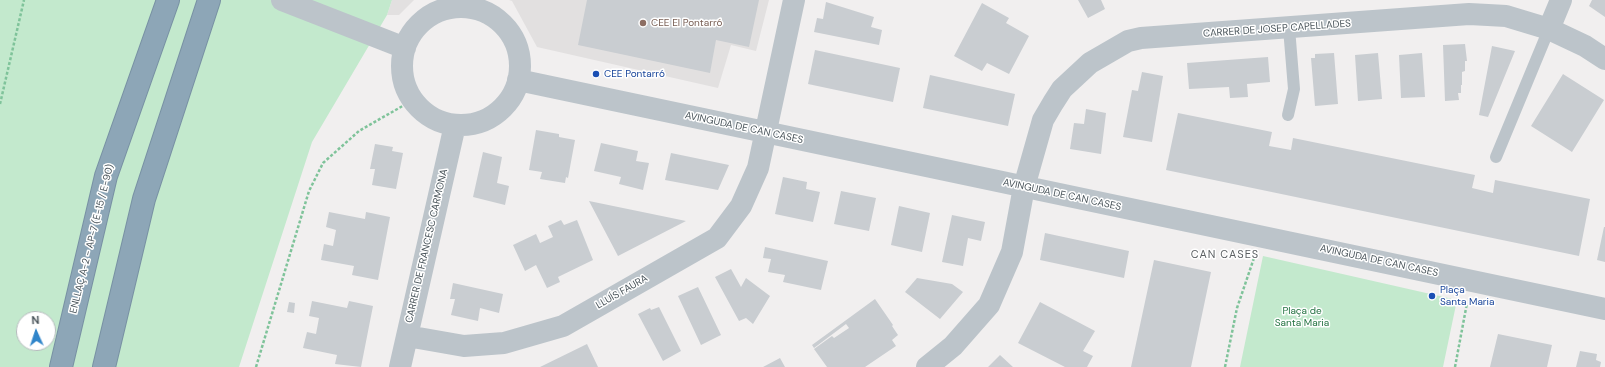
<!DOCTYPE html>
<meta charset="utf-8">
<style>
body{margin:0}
#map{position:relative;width:1605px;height:367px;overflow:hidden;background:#f1efef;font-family:"DM Sans",sans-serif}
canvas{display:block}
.north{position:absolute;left:16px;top:311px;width:40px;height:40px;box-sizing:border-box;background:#fff;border:1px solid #b6bbbd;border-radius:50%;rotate:357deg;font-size:11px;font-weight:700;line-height:16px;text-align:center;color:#49545a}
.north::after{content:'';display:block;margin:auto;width:14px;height:18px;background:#3085ca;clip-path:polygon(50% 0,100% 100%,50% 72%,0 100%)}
</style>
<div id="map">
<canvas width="1605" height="367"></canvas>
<div class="north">N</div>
</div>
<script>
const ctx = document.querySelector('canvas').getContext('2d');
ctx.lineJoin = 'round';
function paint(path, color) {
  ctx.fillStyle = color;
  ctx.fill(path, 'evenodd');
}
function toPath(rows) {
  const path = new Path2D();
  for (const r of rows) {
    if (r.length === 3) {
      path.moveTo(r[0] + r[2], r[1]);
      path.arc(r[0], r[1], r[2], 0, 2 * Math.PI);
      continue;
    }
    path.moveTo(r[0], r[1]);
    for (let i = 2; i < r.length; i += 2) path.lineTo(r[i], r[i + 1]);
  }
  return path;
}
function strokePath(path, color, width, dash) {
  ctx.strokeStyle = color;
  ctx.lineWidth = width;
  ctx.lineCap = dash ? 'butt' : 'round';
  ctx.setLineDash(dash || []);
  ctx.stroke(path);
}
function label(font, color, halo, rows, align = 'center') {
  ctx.font = font + ' "DM Sans",sans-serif';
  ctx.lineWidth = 3;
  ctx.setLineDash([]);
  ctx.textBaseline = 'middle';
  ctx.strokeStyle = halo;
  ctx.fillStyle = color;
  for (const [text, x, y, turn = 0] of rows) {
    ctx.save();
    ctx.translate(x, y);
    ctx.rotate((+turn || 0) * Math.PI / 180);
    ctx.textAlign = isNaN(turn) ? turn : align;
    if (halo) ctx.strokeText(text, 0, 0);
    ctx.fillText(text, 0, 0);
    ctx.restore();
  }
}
const education = toPath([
 [392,0,414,0,399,15,387,15],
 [509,0,769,0,756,51,731,45,718,88,537,47,512,1]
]);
const green = toPath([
 [0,0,392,0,387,15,312,142,239,367,0,367],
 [24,319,48,319,48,343,24,343],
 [1263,256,1457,300,1443,367,1240,367]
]);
const building = toPath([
 [587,0,759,0,749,47,716,40,710,73,578,45],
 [1078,0,1101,0,1105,9,1088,18],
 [1592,0,1605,0,1605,17,1589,6],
 [826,2,874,17,871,27,882,30,879,45,814,32,817,18,823,19],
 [982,3,1009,18,1006,23,1029,36,1009,74,987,63,982,71,954,56],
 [1465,44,1467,61,1465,61,1465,71,1462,72,1462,85,1461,85,1461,93,1458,93,1459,100,1445,101,1443,45],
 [1492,46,1515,51,1488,117,1479,115],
 [815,50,900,68,893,102,808,84],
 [1334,53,1338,104,1315,106,1311,58,1315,58,1315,54],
 [1378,53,1382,99,1358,101,1355,55],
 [1422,53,1425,97,1401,98,1399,55],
 [1268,57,1270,82,1247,84,1248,97,1230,98,1229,87,1189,89,1187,63],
 [1142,72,1163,76,1152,142,1123,137,1132,90,1138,91],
 [1563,74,1604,100,1572,152,1531,126],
 [930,75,1015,94,1008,126,923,108],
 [1086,109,1106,113,1101,154,1070,149,1074,123,1084,124],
 [1178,113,1272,132,1269,146,1291,150,1293,138,1475,175,1472,188,1493,193,1495,180,1590,199,1579,256,1166,170],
 [536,130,559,134,559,137,575,140,568,178,566,177,565,183,540,179,542,172,529,170],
 [601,143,638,151,636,161,649,163,643,190,619,184,621,177,594,171],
 [375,144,393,147,392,151,403,153,396,189,372,185,375,169,370,169],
 [483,152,502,157,497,183,509,186,505,205,473,197],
 [671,153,729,165,718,190,665,180],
 [783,177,807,182,806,189,820,192,813,222,775,214],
 [841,191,876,198,869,231,834,224],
 [589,201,686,221,618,256],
 [899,206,930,213,922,252,891,245],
 [329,212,365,219,366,212,390,217,378,280,352,275,354,266,321,260,324,244,333,246,336,230,326,227],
 [952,215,985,222,981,241,968,238,963,266,942,262],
 [561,220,564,225,577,220,593,260,558,277,560,282,547,288,536,265,525,271,513,245,536,234,540,243,553,237,548,226],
 [1604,227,1605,227,1605,262,1597,260],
 [1045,233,1129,251,1124,278,1040,260],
 [765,247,828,261,821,290,783,282,785,275,768,272,771,259,763,258],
 [1154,260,1211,272,1191,367,1131,367],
 [731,269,741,287,746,278,770,296,753,324,746,318,739,321,715,277],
 [917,278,952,284,963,292,940,319,905,292],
 [453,283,503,294,499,313,480,308,478,321,451,315,455,299,450,299],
 [698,287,721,335,701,345,678,296],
 [875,299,893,325,892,326,898,335,892,340,896,346,865,367,827,367,814,349,832,336,834,338,849,328,846,324,814,348,812,345],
 [312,301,347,308,349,301,373,306,361,367,335,364,337,355,303,348,307,332,316,334,319,318,309,316],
 [289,302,295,303,294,313,287,312],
 [1040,302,1095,331,1083,351,1093,356,1087,367,1065,367,1018,343],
 [659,307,681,351,663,361,638,314,650,308,651,310],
 [1498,334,1552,345,1547,367,1490,367],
 [587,344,598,367,540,367],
 [1580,351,1597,354,1596,360,1601,362,1600,367,1576,367],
 [1000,355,1013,367,988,367],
 [780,358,785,367,763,367]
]);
const path = toPath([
 [0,104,24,0],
 [256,367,309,191,323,163,359,131,413,100],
 [1225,367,1237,308,1254,258],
 [1455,367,1467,303]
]);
const service = toPath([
 [1288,115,1294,89,1289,28],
 [1496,157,1549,29]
]);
const minor = toPath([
 [282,0,405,48],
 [461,66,59],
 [1549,29,1561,0],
 [518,80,1605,309],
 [407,336,464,346,504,343,563,326,717,238,741,206,758,168,794,0],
 [400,367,455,125],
 [927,367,953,346,989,305,1012,252,1024,187,1043,120,1053,103,1062,89,1090,63,1128,41,1141,38,1469,14,1488,15,1506,16,1549,29,1585,46,1605,59]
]);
const motorway = toPath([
 [61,367,106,176,168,0],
 [104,367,144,199,209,0]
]);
const markers = [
 [643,23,4,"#8d6e63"],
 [596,74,4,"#1a4fb4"],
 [1432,296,4,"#1a4fb4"]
];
const educationNames = [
 ["CEE El Pontarró",651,23]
];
const streetNames = [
 ["CARRER DE JOSEP CAPELLADES",1277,29,-4],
 ["AVINGUDA DE CAN CASES",744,128,12],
 ["AVINGUDA DE CAN CASES",1062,195,12],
 ["ENLLAÇ A-2 - AP-7 (E-15 / E-90)",92,239,-76],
 ["CARRER DE FRANCESC CARMONA",427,246,-77],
 ["AVINGUDA DE CAN CASES",1379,261,12],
 ["LLUÍS FAURA",622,292,-30]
];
const transitNames = [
 ["CEE Pontarró",604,74],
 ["Plaça",1440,290],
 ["Santa Maria",1440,302]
];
const parkNames = [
 ["Plaça de",1302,311],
 ["Santa Maria",1302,323]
];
const neighbourhoodNames = [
 ["CAN CASES",1225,255]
];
paint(education, '#e2e0e0');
paint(green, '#c3e9cd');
paint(building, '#c9cdd1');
strokePath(motorway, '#7891a3', 24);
strokePath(path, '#7fc39a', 2.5, [3, 2]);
strokePath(service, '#bcc4ca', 12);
strokePath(minor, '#bcc4ca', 22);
strokePath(motorway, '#8da6b7', 22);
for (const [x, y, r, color] of markers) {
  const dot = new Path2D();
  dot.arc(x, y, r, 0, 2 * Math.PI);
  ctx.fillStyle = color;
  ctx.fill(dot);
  strokePath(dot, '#fff', 1.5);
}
label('10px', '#785e54', '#fff', educationNames, 'left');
label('10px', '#49545a', '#fff', streetNames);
label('10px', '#164399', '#fff', transitNames, 'left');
label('10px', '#237241', '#fff', parkNames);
ctx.letterSpacing = '1px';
label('11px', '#5c6063', '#fff', neighbourhoodNames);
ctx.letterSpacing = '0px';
</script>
